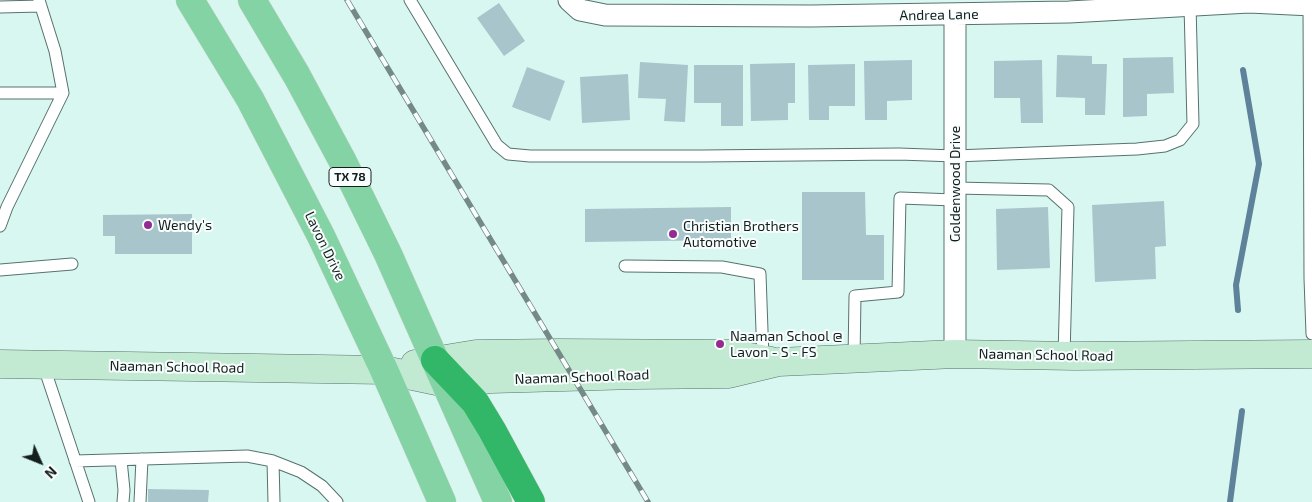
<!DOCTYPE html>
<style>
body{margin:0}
#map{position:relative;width:1312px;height:502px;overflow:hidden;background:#d9f7f1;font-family:"Exo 2",sans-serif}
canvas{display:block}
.north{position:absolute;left:15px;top:437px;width:50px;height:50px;-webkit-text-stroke:4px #f8fefd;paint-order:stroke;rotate:134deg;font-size:14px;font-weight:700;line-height:20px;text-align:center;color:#141f1d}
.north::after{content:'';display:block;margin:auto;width:18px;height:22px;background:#141f1d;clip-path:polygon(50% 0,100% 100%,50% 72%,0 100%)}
</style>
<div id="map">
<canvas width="1312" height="502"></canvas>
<div class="north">N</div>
</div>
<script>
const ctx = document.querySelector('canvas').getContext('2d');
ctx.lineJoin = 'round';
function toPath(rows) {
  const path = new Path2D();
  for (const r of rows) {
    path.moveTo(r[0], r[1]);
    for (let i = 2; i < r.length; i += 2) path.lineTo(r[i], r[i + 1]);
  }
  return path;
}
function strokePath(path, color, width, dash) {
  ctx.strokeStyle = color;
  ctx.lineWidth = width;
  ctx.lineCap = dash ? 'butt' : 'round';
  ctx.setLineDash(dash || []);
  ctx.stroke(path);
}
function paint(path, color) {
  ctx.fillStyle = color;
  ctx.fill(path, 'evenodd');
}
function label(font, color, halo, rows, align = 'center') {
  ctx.font = font + ' "Exo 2",sans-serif';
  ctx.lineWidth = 4;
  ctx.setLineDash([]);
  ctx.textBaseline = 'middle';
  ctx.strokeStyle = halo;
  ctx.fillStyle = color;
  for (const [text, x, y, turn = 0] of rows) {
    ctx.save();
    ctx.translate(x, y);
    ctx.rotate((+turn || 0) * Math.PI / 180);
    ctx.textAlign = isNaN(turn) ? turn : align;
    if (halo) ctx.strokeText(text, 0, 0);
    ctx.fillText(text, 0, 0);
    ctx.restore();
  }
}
const stream = toPath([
 [1238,310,1236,285,1259,164,1243,70],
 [1230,502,1242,411]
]);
const building = toPath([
 [499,3,525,41,504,56,477,18],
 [1057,55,1092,56,1092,64,1107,64,1105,115,1085,115,1085,98,1056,97],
 [1173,57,1174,93,1147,94,1147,116,1123,117,1123,58],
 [912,60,912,100,887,101,887,120,865,120,864,61],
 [1042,60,1043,123,1021,123,1020,98,994,98,994,61],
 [640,62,688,65,685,122,664,121,666,99,638,98],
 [795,63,795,103,788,103,788,120,751,121,750,64],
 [855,64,855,106,829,106,829,120,809,120,808,65],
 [694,65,743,65,743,126,721,126,721,103,694,103],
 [527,67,565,81,550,121,512,107],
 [628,74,630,120,582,123,580,77],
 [802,192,865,192,866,235,884,235,884,280,802,280],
 [1164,201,1166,246,1155,247,1156,279,1095,282,1092,205],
 [731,207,731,240,585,242,585,209],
 [1048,207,1050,268,997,270,996,209],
 [192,214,192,254,115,254,115,236,103,236,103,215],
 [148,489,209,490,208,502,148,502]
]);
const service = toPath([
 [410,0,497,145,508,154,530,156,702,156,899,154,955,156,1137,149,1165,146,1180,140,1193,124,1190,5],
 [1309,2,1310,278,1312,334],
 [0,7,41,6],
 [0,93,63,93],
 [955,188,1049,190,1068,207,1064,356],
 [0,226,7,207,63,93,55,51,39,0],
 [625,266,722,267,760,274,763,359],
 [0,270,72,264],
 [854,359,855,296,898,292,900,198,955,200],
 [43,364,89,502],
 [121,460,124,490,123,502],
 [75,461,247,456,273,461,301,472,322,486,337,502],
 [273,461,274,502],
 [140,502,142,459]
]);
const minor = toPath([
 [569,0,580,10,605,15,811,16,1069,12,1249,2,1312,5],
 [955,14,955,354]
]);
const secondary = toPath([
 [0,364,384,370,446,383,491,379,636,375,729,374,779,362,955,354,1075,356,1312,354],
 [415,364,476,354,558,353,734,354,771,361]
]);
const primary = toPath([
 [190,0,250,99,321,236,384,370,442,502],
 [252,0,297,76,342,160,388,254,498,502]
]);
const motorway = toPath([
 [435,360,475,402,492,430,531,502]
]);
const rail = toPath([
 [347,0,648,502]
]);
const markers = [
 [148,225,5,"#922c91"],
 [673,234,5,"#922c91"],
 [720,344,5,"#922c91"]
];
const shields = [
 [350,177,42]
];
const shieldNames = [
 ["TX 78",350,177]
];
const streetNames = [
 ["Andrea Lane",939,15,-1],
 ["Goldenwood Drive",955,184,-90],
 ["Lavon Drive",325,246,64],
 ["Naaman School Road",1046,355,1],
 ["Naaman School Road",177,367,1],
 ["Naaman School Road",582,377,-2]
];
const poiNames = [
 ["Wendy's",158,225],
 ["Christian Brothers",683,226],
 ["Automotive",683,242],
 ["Naaman School @",730,336],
 ["Lavon - S - FS",730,352]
];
strokePath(stream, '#5e829a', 6);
paint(building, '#a8c5cb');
strokePath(service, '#57726d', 13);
strokePath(minor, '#57726d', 23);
strokePath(secondary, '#57726d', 29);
strokePath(primary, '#d9dbdb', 29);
strokePath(motorway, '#d9dbdb', 29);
strokePath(service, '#fff', 11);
strokePath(minor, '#fff', 21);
strokePath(secondary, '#c2e9d1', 28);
strokePath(primary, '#84d3a4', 28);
strokePath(motorway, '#32b667', 28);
strokePath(rail, '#758a86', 5.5);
strokePath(rail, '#f8fefd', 4, [11]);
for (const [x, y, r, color] of markers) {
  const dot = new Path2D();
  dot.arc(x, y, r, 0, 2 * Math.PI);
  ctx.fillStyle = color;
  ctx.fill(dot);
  strokePath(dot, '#f8fefd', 2);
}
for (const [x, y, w] of shields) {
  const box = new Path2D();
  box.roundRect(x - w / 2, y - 9.5, w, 19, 4);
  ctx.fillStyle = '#f8fefd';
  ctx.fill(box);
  strokePath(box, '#141f1d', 1);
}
label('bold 12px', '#141f1d', null, shieldNames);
label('14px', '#141f1d', '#f8fefd', streetNames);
label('14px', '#141f1d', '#f8fefd', poiNames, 'left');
</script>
